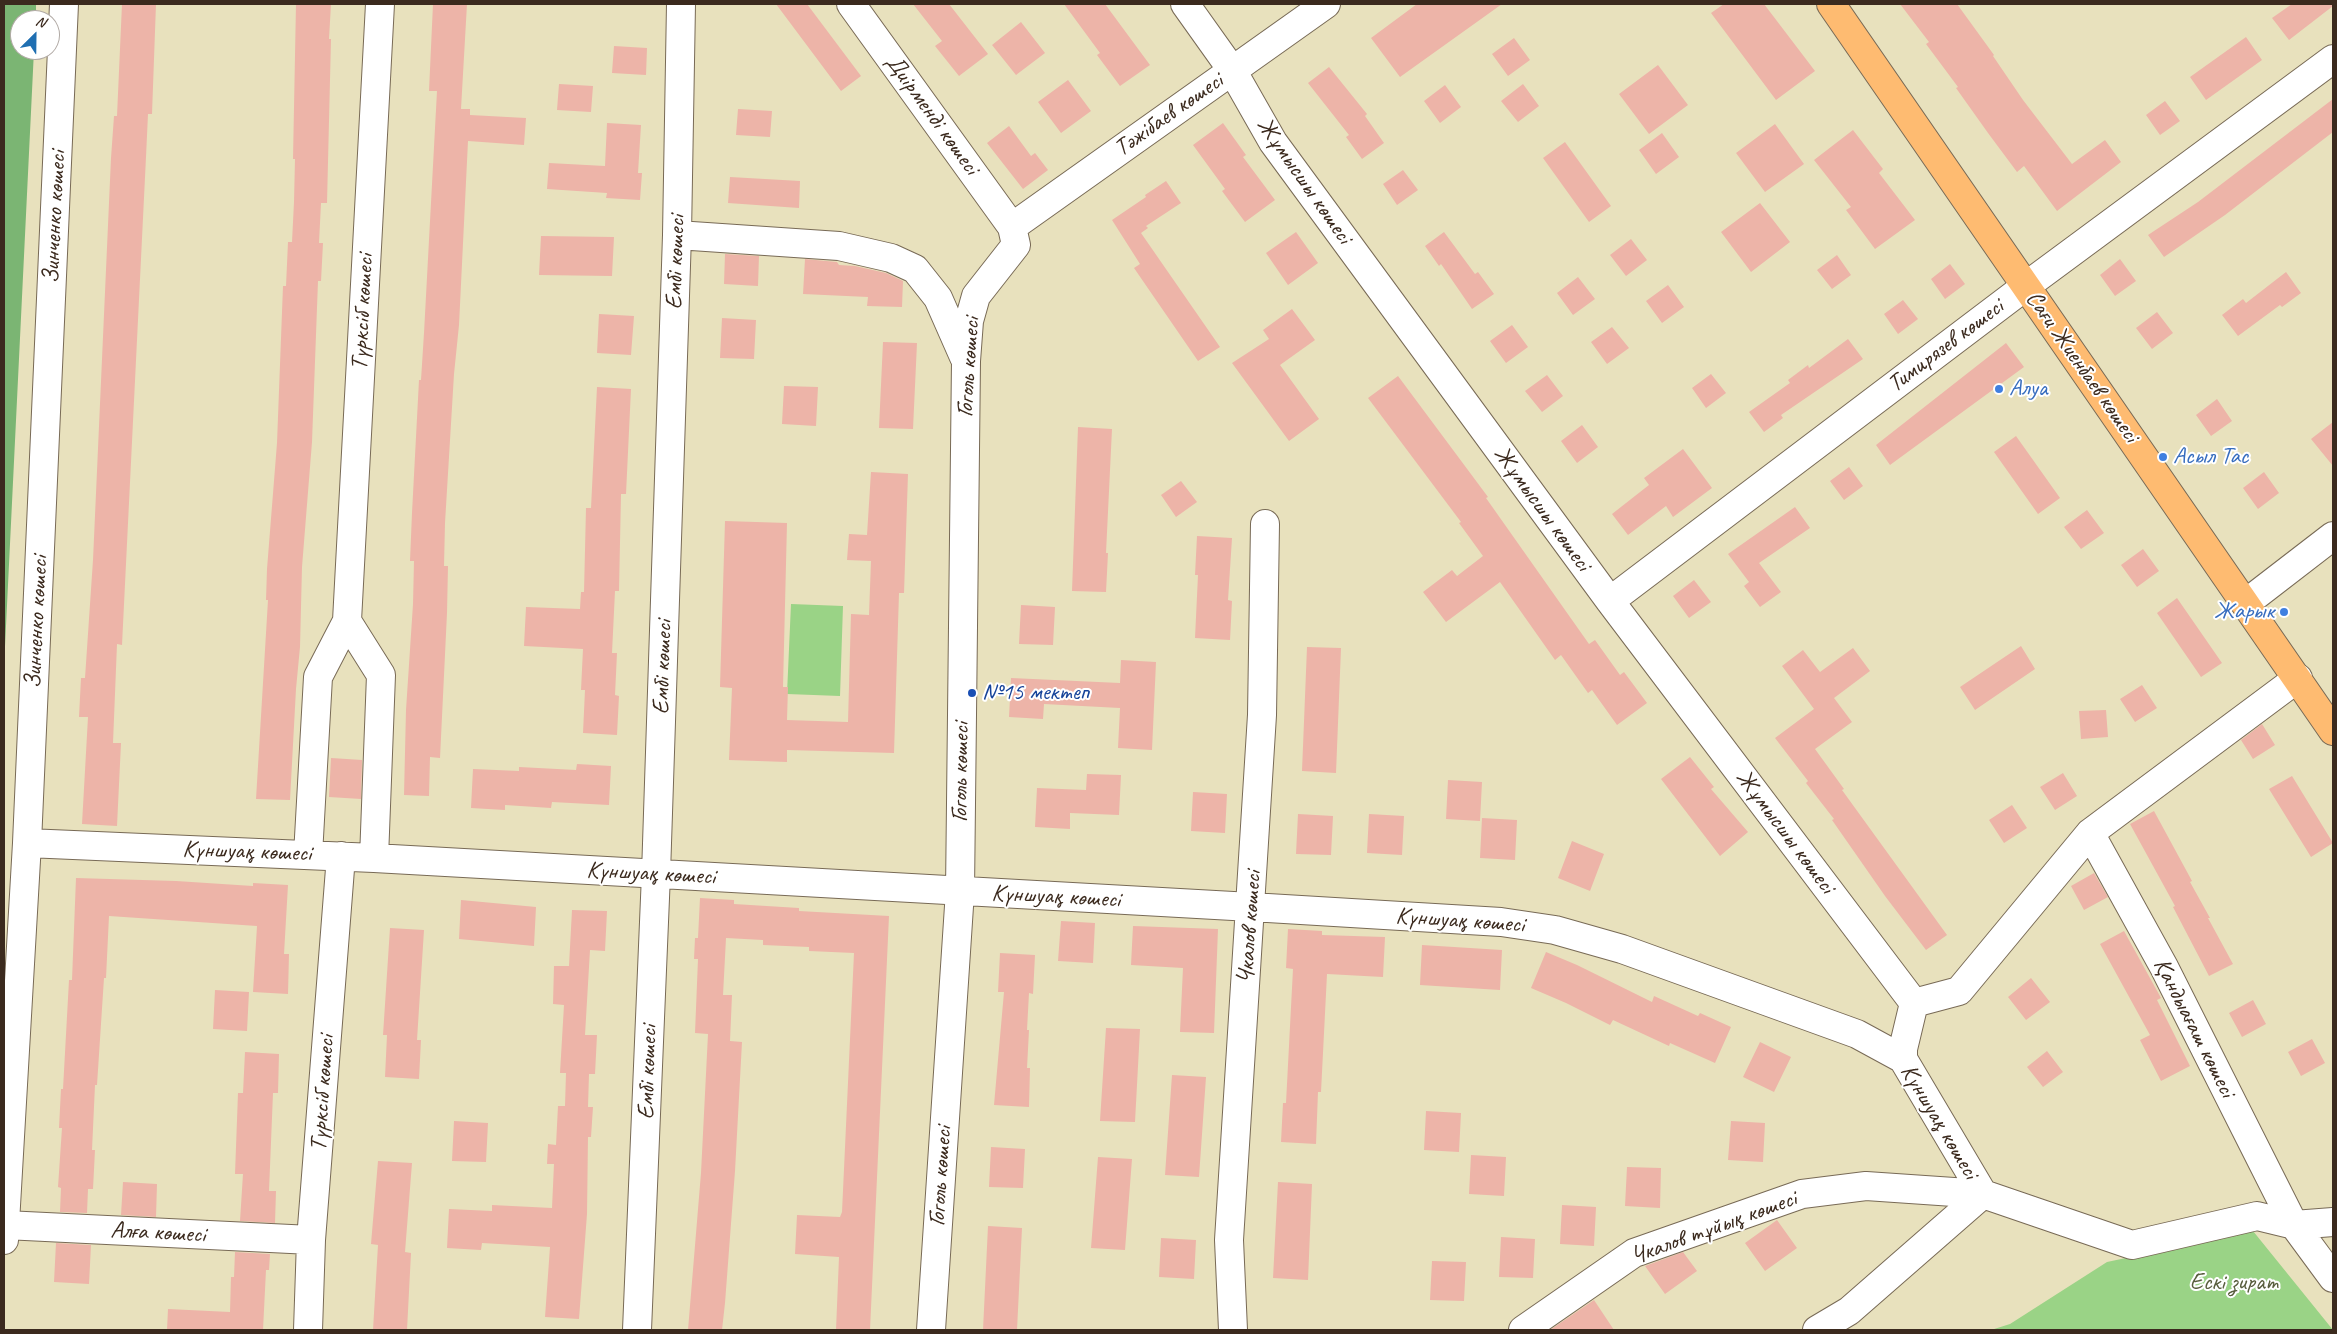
<!DOCTYPE html>
<meta charset="utf-8">
<style>
body{margin:0}
#map{position:relative;width:2337px;height:1334px;overflow:hidden;background:#e8e1bd;font-family:Caveat,sans-serif}
canvas{display:block}
.frame{position:absolute;inset:0;border:5px solid #3b2a1e;pointer-events:none}
.north{position:absolute;left:10px;top:10px;width:50px;height:50px;box-sizing:border-box;background:#fff;border:1px solid #b1aaa5;border-radius:50%;rotate:23deg;font-size:14px;font-weight:700;line-height:20px;text-align:center;color:#3b2a1e}
.north::after{content:'';display:block;margin:auto;width:18px;height:22px;background:#1f6fb2;clip-path:polygon(50% 0,100% 100%,50% 72%,0 100%)}
</style>
<div id="map">
<canvas width="2337" height="1334"></canvas>
<div class="frame"></div>
<div class="north">N</div>
</div>
<script>
const ctx = document.querySelector('canvas').getContext('2d');
ctx.lineJoin = 'round';
function paint(path, color) {
  ctx.fillStyle = color;
  ctx.fill(path, 'evenodd');
}
function toPath(rows) {
  const path = new Path2D();
  for (const r of rows) {
    path.moveTo(r[0], r[1]);
    for (let i = 2; i < r.length; i += 2) path.lineTo(r[i], r[i + 1]);
  }
  return path;
}
function strokePath(path, color, width, dash) {
  ctx.strokeStyle = color;
  ctx.lineWidth = width;
  ctx.lineCap = dash ? 'butt' : 'round';
  ctx.setLineDash(dash || []);
  ctx.stroke(path);
}
function label(font, color, halo, rows, align = 'center') {
  ctx.font = font + ' Caveat,sans-serif';
  ctx.lineWidth = 4;
  ctx.setLineDash([]);
  ctx.textBaseline = 'middle';
  ctx.strokeStyle = halo;
  ctx.fillStyle = color;
  for (const [text, x, y, turn = 0] of rows) {
    ctx.save();
    ctx.translate(x, y);
    ctx.rotate((+turn || 0) * Math.PI / 180);
    ctx.textAlign = isNaN(turn) ? turn : align;
    if (halo) ctx.strokeText(text, 0, 0);
    ctx.fillText(text, 0, 0);
    ctx.restore();
  }
}
const green = toPath([
 [791,604,843,606,840,696,787,694],
 [2253,1231,2333,1330,1991,1330,2010,1324,2107,1262]
]);
const forest = toPath([
 [4,4,36,4,36,20,20,20,20,50,34,50,4,667]
]);
const building = toPath([
 [122,4,156,4,152,114,148,114,146,157,122,645,117,644,113,743,121,743,117,826,82,824,88,717,79,717,81,678,85,678,93,560,111,158,114,116,117,116],
 [296,4,331,4,329,39,331,39,327,203,321,203,319,243,323,243,321,281,318,281,312,442,302,567,300,647,296,689,290,800,256,799,268,600,266,600,267,569,277,443,283,286,286,286,288,242,292,242,294,202,295,159,293,159],
 [433,4,467,4,461,109,470,109,470,115,526,118,524,145,468,141,459,325,454,374,445,523,444,566,448,566,447,613,440,758,430,757,429,796,404,795,406,710,413,604,414,561,410,561,412,513,419,380,421,380,424,333,437,91,429,91],
 [776,4,807,4,861,76,841,91],
 [913,4,949,4,988,54,959,76,935,46,942,41],
 [1064,4,1105,4,1150,65,1120,86,1097,55,1100,53],
 [1417,4,1502,4,1400,77,1371,38],
 [1724,4,1764,4,1815,71,1776,100,1711,13],
 [1900,4,1957,4,1994,55,1993,56,2023,100,2072,164,2105,140,2121,162,2057,211,2024,166,2017,172,1988,133,1956,88,1958,87,1926,44,1929,42],
 [2292,4,2333,4,2333,6,2289,40,2272,18],
 [1021,22,1045,53,1016,75,992,45],
 [2246,37,2262,60,2206,100,2190,77],
 [1514,38,1530,60,1508,76,1492,54],
 [614,46,647,48,646,75,612,73],
 [1658,65,1688,105,1649,134,1619,94],
 [1329,67,1367,114,1365,116,1384,143,1362,159,1346,137,1349,135,1308,83],
 [1068,80,1091,111,1061,133,1038,102],
 [559,84,593,86,591,112,557,110],
 [1523,84,1539,106,1518,122,1501,101],
 [1445,85,1461,107,1440,123,1424,101],
 [2333,99,2333,132,2225,215,2164,257,2148,235,2198,202],
 [2165,101,2180,121,2160,135,2146,115],
 [738,109,772,111,770,137,736,135],
 [607,123,641,125,638,173,642,173,640,200,606,198,607,193,547,189,549,163,605,166],
 [1223,123,1246,155,1243,157,1275,200,1245,222,1222,191,1225,189,1193,145],
 [1775,124,1804,164,1765,192,1736,153],
 [1009,126,1031,156,1035,153,1048,170,1023,189,987,143],
 [1853,130,1883,169,1879,173,1915,220,1875,249,1846,210,1851,207,1814,160],
 [1662,133,1679,157,1656,174,1639,150],
 [1565,142,1611,206,1589,222,1543,158],
 [1403,170,1418,190,1397,205,1383,184],
 [730,177,800,181,799,208,728,203],
 [1166,181,1181,203,1146,226,1148,228,1141,233,1220,347,1198,361,1134,268,1140,264,1112,220,1146,197,1145,195],
 [1760,203,1790,242,1751,272,1721,232],
 [1296,232,1318,263,1288,285,1266,253],
 [1444,232,1475,274,1478,272,1494,294,1472,309,1441,264,1439,266,1425,246],
 [541,236,614,237,612,276,539,275],
 [1631,239,1647,260,1626,276,1610,255],
 [725,254,759,256,758,286,724,284],
 [1837,255,1851,275,1832,289,1817,270],
 [805,259,837,262,839,265,855,266,886,273,903,281,902,307,867,306,868,297,803,294],
 [2120,259,2136,281,2115,296,2100,275],
 [1950,264,1965,284,1945,299,1931,279],
 [2286,272,2301,293,2282,307,2280,305,2238,336,2222,315,2243,299,2246,303],
 [1578,277,1595,299,1573,315,1557,293],
 [1668,285,1684,307,1662,323,1646,301],
 [1903,300,1918,319,1898,334,1884,314],
 [1292,309,1315,340,1280,365,1319,419,1289,441,1232,363,1269,339,1263,330],
 [2157,312,2173,333,2152,349,2136,328],
 [599,314,634,316,631,355,597,353],
 [722,318,756,320,754,359,720,358],
 [1512,325,1528,347,1506,363,1490,341],
 [1612,327,1629,348,1607,364,1591,342],
 [1848,339,1863,359,1781,415,1783,418,1764,432,1749,412,1790,383,1788,380,1808,365,1809,368],
 [883,342,917,343,913,429,879,428],
 [2006,343,2024,367,1890,465,1876,445],
 [1711,374,1726,393,1706,408,1692,388],
 [1547,375,1563,396,1542,412,1525,391],
 [1398,376,1488,497,1486,498,1589,644,1595,640,1620,675,1624,672,1647,703,1617,725,1592,690,1588,693,1561,655,1555,660,1500,582,1446,622,1423,592,1452,570,1457,576,1483,556,1459,523,1461,522,1368,398],
 [784,386,818,387,816,426,782,424],
 [597,387,631,389,626,494,621,494,619,591,615,591,612,653,617,653,615,695,619,696,617,735,583,733,585,690,581,690,583,649,524,646,526,607,580,609,581,592,584,592,586,508,591,508],
 [2217,399,2232,421,2211,436,2196,415],
 [2333,422,2333,466,2311,439],
 [1582,425,1598,447,1577,463,1561,441],
 [1078,427,1112,429,1106,553,1108,553,1106,592,1072,591],
 [2016,436,2060,498,2038,514,1994,452],
 [1683,449,1712,488,1673,517,1666,506,1628,535,1612,514,1649,485,1644,478],
 [1849,467,1863,486,1844,500,1830,481],
 [871,472,908,474,904,593,899,593,894,753,787,750,787,762,729,760,732,688,720,687,725,521,787,523,783,687,788,687,787,720,848,722,851,614,869,615,871,561,847,560,849,534,867,535],
 [2264,472,2279,493,2258,509,2243,488],
 [1181,481,1197,502,1176,517,1161,495],
 [1795,507,1810,528,1759,563,1781,592,1760,607,1744,586,1749,582,1728,554],
 [2087,510,2104,533,2081,549,2064,527],
 [1197,536,1232,538,1228,600,1232,601,1230,640,1195,638,1198,575,1195,575],
 [2143,549,2159,571,2137,587,2121,565],
 [1694,580,1711,602,1689,618,1673,596],
 [2177,598,2222,663,2201,677,2157,613],
 [1021,605,1055,607,1053,645,1019,644],
 [2021,646,2035,669,1975,710,1960,687],
 [1307,647,1341,648,1336,773,1302,771],
 [1853,648,1870,671,1834,698,1852,722,1815,749,1844,789,1842,790,1947,935,1926,950,1885,896,1832,820,1834,819,1806,783,1808,781,1775,738,1814,709,1782,666,1803,650,1820,672],
 [1121,660,1156,662,1152,750,1118,748,1120,708,1044,704,1043,719,1009,717,1011,678,1120,683],
 [2142,685,2157,708,2135,722,2120,699],
 [2106,710,2108,737,2081,739,2079,711],
 [2262,724,2275,745,2253,759,2241,740],
 [1690,757,1714,787,1711,789,1748,832,1720,856,1661,779],
 [331,758,362,760,361,799,329,797],
 [577,764,611,766,609,805,552,802,551,808,505,805,505,810,471,808,473,769,519,771,519,767,576,770],
 [2063,773,2077,796,2055,810,2040,787],
 [1087,774,1121,775,1119,815,1070,813,1070,829,1035,827,1037,788,1086,790],
 [2292,776,2333,843,2311,857,2269,789],
 [1448,780,1482,782,1480,821,1446,819],
 [1193,792,1227,794,1225,833,1191,831],
 [2012,805,2027,828,2004,843,1989,820],
 [2154,811,2192,881,2190,882,2210,918,2208,918,2233,964,2209,976,2173,907,2175,906,2130,824],
 [1298,814,1333,816,1331,855,1296,854],
 [1369,814,1404,816,1402,855,1367,853],
 [1482,818,1517,820,1515,860,1480,858],
 [1572,841,1604,854,1590,891,1558,878],
 [2094,873,2108,897,2084,910,2071,886],
 [76,878,176,881,253,886,253,883,288,885,284,954,289,954,288,994,253,992,257,926,109,916,106,978,104,978,97,1085,95,1085,92,1150,95,1150,93,1189,88,1189,87,1213,60,1212,61,1188,58,1187,62,1128,59,1128,61,1089,63,1089,69,980,72,980],
 [700,898,734,900,734,904,799,908,799,911,889,916,870,1330,836,1330,839,1257,795,1254,797,1215,840,1217,842,1212,854,953,809,951,809,947,763,945,763,940,726,938,723,995,732,995,730,1041,742,1042,735,1171,725,1303,722,1330,688,1330,701,1173,708,1034,695,1033,698,959,694,959,695,938,698,938],
 [461,900,536,907,534,946,459,939],
 [572,910,607,911,605,951,590,950,585,1035,597,1035,595,1074,589,1074,588,1107,593,1107,591,1137,588,1137,587,1214,579,1319,545,1317,550,1247,482,1243,481,1250,447,1248,449,1209,492,1211,492,1205,552,1208,554,1164,547,1164,548,1144,556,1145,558,1106,565,1106,566,1073,560,1073,564,1005,553,1004,554,966,569,966],
 [1061,921,1095,923,1093,963,1058,961],
 [1133,926,1218,929,1214,1033,1180,1032,1183,968,1131,965],
 [390,928,424,930,417,1040,421,1040,419,1079,385,1077,387,1035,383,1035],
 [1288,929,1322,931,1322,935,1385,937,1383,977,1327,974,1321,1092,1318,1092,1316,1144,1281,1142,1283,1103,1286,1103,1293,969,1286,968],
 [2124,931,2161,998,2157,1000,2190,1066,2161,1081,2140,1040,2150,1035,2100,944],
 [1422,945,1502,950,1500,990,1420,985],
 [1546,952,1577,965,1652,1002,1654,996,1698,1016,1700,1013,1731,1027,1715,1063,1670,1043,1669,1046,1613,1020,1610,1025,1566,1003,1531,988],
 [1000,953,1035,955,1033,994,1029,993,1027,1030,1029,1030,1027,1068,1030,1068,1029,1107,994,1105,1004,992,998,992],
 [2031,978,2050,1002,2026,1020,2008,997],
 [215,990,249,992,247,1031,213,1029],
 [2253,1000,2266,1024,2242,1037,2229,1013],
 [1106,1028,1140,1029,1135,1122,1100,1121],
 [2312,1039,2325,1063,2301,1076,2288,1052],
 [1760,1042,1791,1057,1774,1092,1743,1077],
 [2047,1051,2063,1072,2043,1087,2027,1067],
 [245,1052,279,1054,278,1093,273,1093,269,1191,276,1191,275,1223,240,1221,243,1174,235,1174,238,1093,243,1093],
 [1172,1075,1206,1077,1199,1177,1165,1175],
 [1426,1111,1461,1113,1459,1152,1424,1150],
 [454,1121,488,1123,486,1162,452,1161],
 [1731,1121,1765,1123,1763,1162,1728,1160],
 [991,1147,1025,1149,1023,1188,989,1187],
 [1471,1155,1506,1157,1504,1196,1469,1194],
 [1098,1157,1132,1159,1125,1250,1091,1248],
 [378,1161,412,1163,405,1252,411,1253,407,1330,373,1330,378,1245,371,1244],
 [1627,1167,1661,1168,1660,1208,1625,1206],
 [123,1182,157,1184,156,1217,121,1215],
 [1278,1182,1312,1184,1308,1280,1273,1278],
 [1562,1205,1596,1207,1594,1246,1560,1244],
 [1777,1220,1797,1248,1765,1271,1745,1243],
 [988,1226,1022,1228,1017,1330,983,1330],
 [1501,1237,1535,1239,1533,1278,1499,1277],
 [1161,1238,1196,1240,1194,1279,1159,1277],
 [56,1243,91,1245,89,1284,54,1282],
 [235,1252,270,1254,269,1270,266,1270,263,1330,167,1330,168,1309,230,1312,231,1277,234,1277],
 [1683,1252,1697,1271,1665,1294,1645,1266],
 [1432,1261,1466,1262,1464,1301,1430,1300],
 [1594,1300,1614,1330,1550,1330]
]);
const minor = toPath([
 [851,4,1012,227,1016,245,976,296,969,321,966,361,960,891,931,1330],
 [1185,4,1232,70,1273,142,1610,601,1914,1003],
 [1012,227,1326,4],
 [677,235,839,246,891,258,915,269,938,298,964,357],
 [1610,601,2026,286,2333,59],
 [2246,603,2333,536],
 [347,621,381,675,374,858],
 [2090,833,2164,967,2294,1225,2333,1278],
 [27,843,374,858,1251,907,1501,922,1555,930,1622,949,1857,1034,1903,1059,1983,1194],
 [308,855,318,677,347,621,380,4],
 [1914,1003,1959,991,2090,833,2298,678],
 [1903,1059,1903,1049,1914,1003],
 [5,1225,311,1240],
 [4,1240,27,843,64,4],
 [308,1330,311,1240,341,856],
 [637,1330,656,874,677,235,681,4],
 [1233,1330,1229,1240,1262,715,1265,524],
 [1523,1330,1634,1253,1802,1194,1866,1186,1983,1194,2132,1245,2257,1216,2294,1225,2333,1222],
 [1817,1330,1849,1311,1983,1194]
]);
const major = toPath([
 [1831,4,2333,731]
]);
const markers = [
 [1999,389,5,"#3f7fe0"],
 [2163,457,5,"#3f7fe0"],
 [2284,612,5,"#3f7fe0"],
 [972,693,5,"#1a4fb4"]
];
const streetNames = [
 ["Диірменді көшесі",932,115,54],
 ["Тәжібаев көшесі",1169,115,-35],
 ["Жұмысшы көшесі",1304,181,55],
 ["Зинченко көшесі",55,217,-87],
 ["Ембі көшесі",676,262,-88],
 ["Түрксіб көшесі",363,312,-87],
 ["Тимирязев көшесі",1946,346,-37],
 ["Гоголь көшесі",969,367,-86],
 ["Сағи Жиенбаев көшесі",2082,367,55],
 ["Жұмысшы көшесі",1542,509,54],
 ["Зинченко көшесі",37,622,-87],
 ["Ембі көшесі",663,667,-88],
 ["Гоголь көшесі",961,772,-89],
 ["Жұмысшы көшесі",1785,832,53],
 ["Күншуақ көшесі",247,852,2],
 ["Күншуақ көшесі",651,874,3],
 ["Күншуақ көшесі",1056,897,3],
 ["Күншуақ көшесі",1460,921,4],
 ["Чкалов көшесі",1250,927,-86],
 ["Қандыағаш көшесі",2194,1028,63],
 ["Ембі көшесі",648,1072,-88],
 ["Түрксіб көшесі",323,1093,-86],
 ["Күншуақ көшесі",1939,1122,59],
 ["Гоголь көшесі",941,1176,-86],
 ["Чкалов тұйық көшесі",1714,1228,-20],
 ["Алға көшесі",158,1233,3]
];
const shopNames = [
 ["Алуа",2009,389],
 ["Асыл Тас",2173,457],
 ["Жарык",2274,612,"right"]
];
const transitNames = [
 ["№15 мектеп",982,693]
];
const parkNames = [
 ["Ескі зират",2234,1283]
];
paint(green, '#9ad386');
paint(forest, '#7bb573');
paint(building, '#edb4a8');
strokePath(minor, '#786a56', 30);
strokePath(major, '#786a56', 30);
strokePath(minor, '#fff', 28);
strokePath(major, '#febb71', 28);
for (const [x, y, r, color] of markers) {
  const dot = new Path2D();
  dot.arc(x, y, r, 0, 2 * Math.PI);
  ctx.fillStyle = color;
  ctx.fill(dot);
  strokePath(dot, '#fff', 2);
}
label('24px', '#3b2a1e', '#fff', streetNames);
label('24px', '#366cbe', '#fff', shopNames, 'left');
label('24px', '#164399', '#fff', transitNames, 'left');
label('24px', '#585d3d', '#fff', parkNames);
</script>
